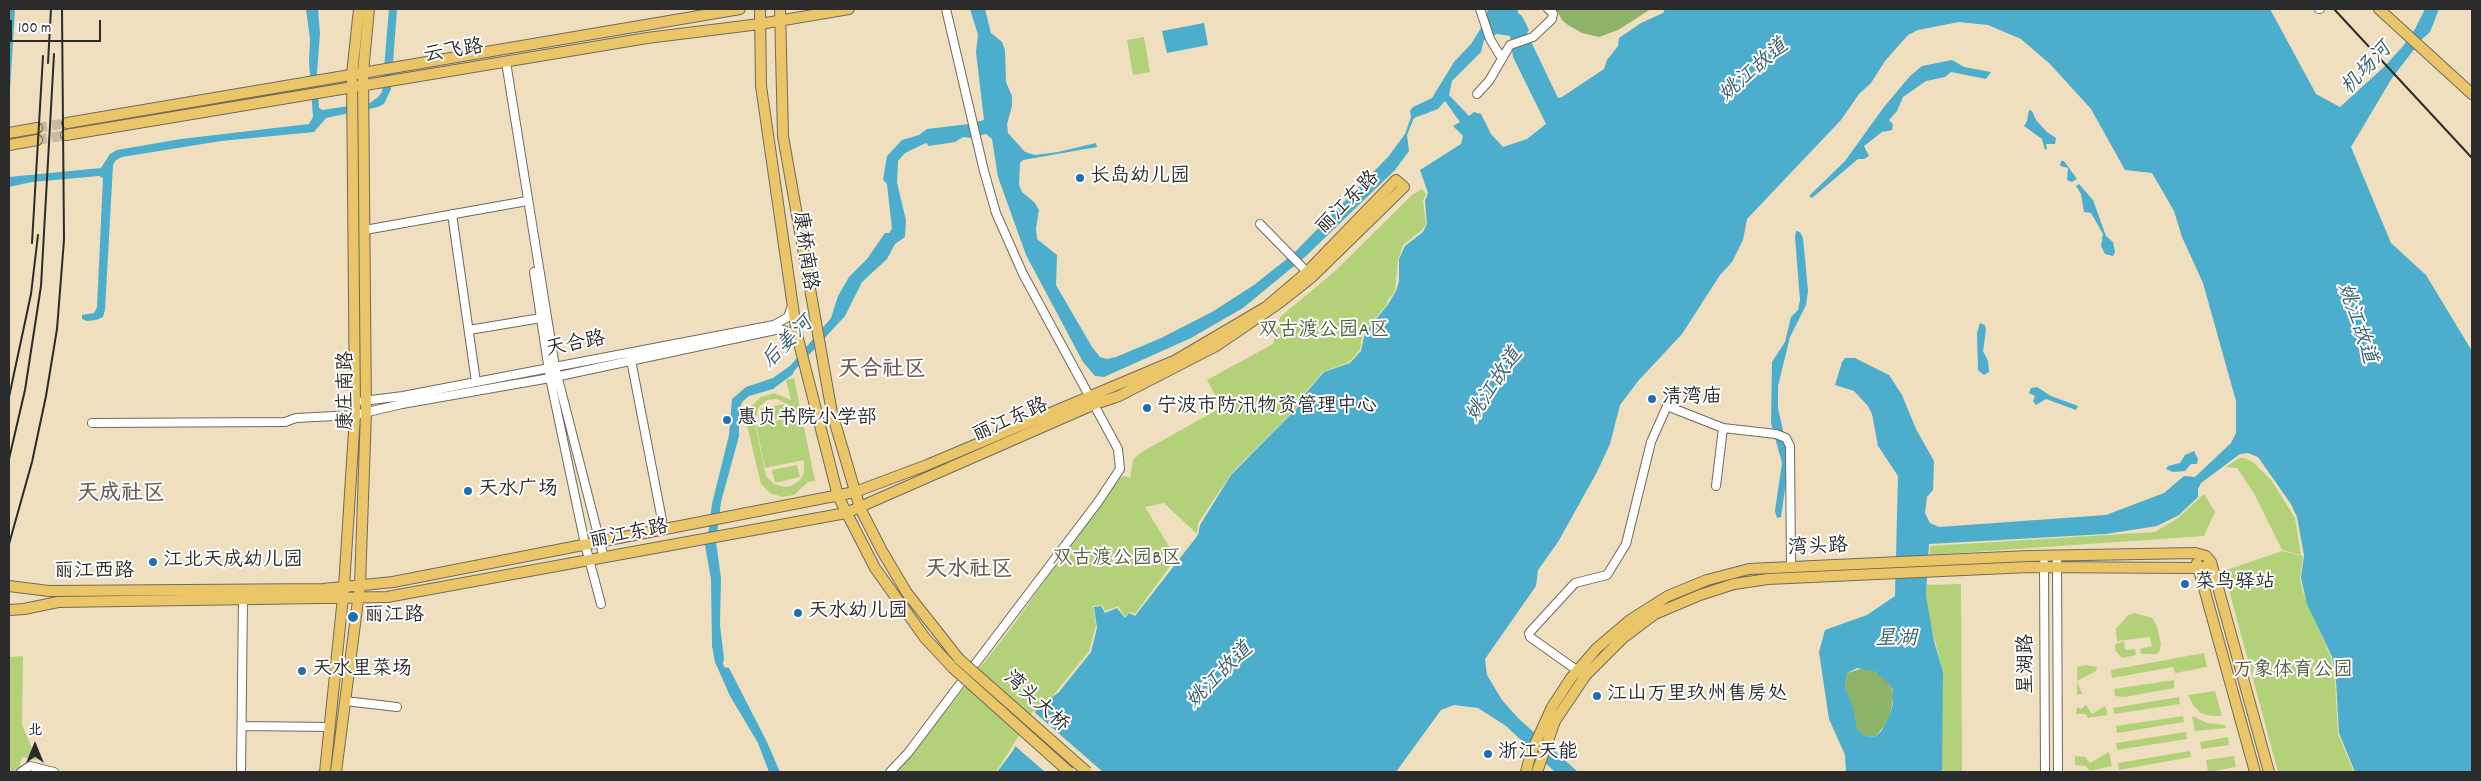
<!DOCTYPE html>
<meta charset="utf-8">
<style>
body{margin:0}
#map{position:relative;width:2481px;height:781px;overflow:hidden;background:#efdfbf;font-family:Dekko,"LXGW WenKai TC",sans-serif}
canvas{display:block}
.frame{position:absolute;inset:0;border:10px solid #2b2b2b;pointer-events:none}
.north{position:absolute;left:10px;top:721px;width:50px;height:50px;-webkit-text-stroke:4px #fff;paint-order:stroke;rotate:0deg;font-size:14px;font-weight:700;line-height:20px;text-align:center;color:#2b2b2b}
.north::after{content:'';display:block;margin:auto;width:18px;height:22px;background:#2b2b2b;clip-path:polygon(50% 0,100% 100%,50% 72%,0 100%)}
.scale{position:absolute;left:10px;top:20px;width:91px;height:22px;box-sizing:border-box;border:2px solid #2b2b2b;border-top:0;padding-left:6px;font-size:15px;line-height:18px;white-space:nowrap;color:#2b2b2b;-webkit-text-stroke:4px #fff;paint-order:stroke}
</style>
<div id="map">
<canvas width="2481" height="781"></canvas>
<div class="frame"></div>
<div class="north">北</div>
<div class="scale">100 m</div>
</div>
<script>
const ctx = document.querySelector('canvas').getContext('2d');
ctx.lineJoin = 'round';
function paint(path, color) {
  ctx.fillStyle = color;
  ctx.fill(path, 'evenodd');
}
function toPath(rows) {
  const path = new Path2D();
  for (const r of rows) {
    path.moveTo(r[0], r[1]);
    for (let i = 2; i < r.length; i += 2) path.lineTo(r[i], r[i + 1]);
  }
  return path;
}
function strokePath(path, color, width, dash) {
  ctx.strokeStyle = color;
  ctx.lineWidth = width;
  ctx.lineCap = dash ? 'butt' : 'round';
  ctx.setLineDash(dash || []);
  ctx.stroke(path);
}
function label(font, color, halo, rows, align = 'center') {
  ctx.font = font + ' Dekko,"LXGW WenKai TC",sans-serif';
  ctx.lineWidth = 4;
  ctx.setLineDash([]);
  ctx.textBaseline = 'middle';
  ctx.strokeStyle = halo;
  ctx.fillStyle = color;
  for (const [text, x, y, turn = 0] of rows) {
    ctx.save();
    ctx.translate(x, y);
    ctx.rotate((+turn || 0) * Math.PI / 180);
    ctx.textAlign = isNaN(turn) ? turn : align;
    if (halo) ctx.strokeText(text, 0, 0);
    ctx.fillText(text, 0, 0);
    ctx.restore();
  }
}
const green = toPath([
 [1144,37,1150,72,1133,75,1127,40],
 [1422,189,1426,194,1423,201,1426,224,1422,230,1403,245,1398,260,1395,291,1388,300,1386,306,1363,332,1360,350,1349,362,1323,372,1303,395,1299,405,1231,474,1198,523,1197,534,1164,503,1145,507,1176,558,1135,614,1129,612,1125,617,1118,606,1105,611,1102,605,1093,606,1096,625,1089,651,1052,697,1037,707,998,769,996,772,895,772,913,753,1008,632,1119,478,1124,476,1130,478,1133,460,1142,452,1222,407,1207,380,1273,344,1280,317,1334,272,1412,195],
 [794,378,815,481,808,482,794,495,782,497,770,493,761,484,746,421,750,407,761,397,774,393,791,400,786,380],
 [777,399,789,405,794,412,799,438,794,417,756,425,765,468,804,460,804,473,800,480,791,486,785,487,774,484,766,476,755,424,758,408,767,400],
 [784,404,787,416,762,422,760,409],
 [2239,458,2245,458,2254,463,2271,480,2280,494,2295,518,2301,555,2282,550,2255,495,2237,468,2226,467],
 [797,465,800,477,775,483,772,470],
 [2204,494,2215,512,2204,536,1930,555,1930,546,2155,532,2178,518],
 [2282,551,2303,556,2300,579,2303,592,2331,658,2335,681,2338,734,2354,772,2278,772,2224,571],
 [1961,584,1962,772,1940,772,1943,672,1929,618,1926,596,1927,585],
 [2135,613,2152,618,2157,626,2161,645,2159,652,2156,654,2141,654,2140,649,2152,646,2150,637,2117,641,2116,629,2128,615],
 [2126,641,2124,642,2125,650,2135,649,2136,655,2122,658,2115,650,2115,644],
 [2204,653,2207,667,2175,673,2173,667,2112,678,2111,670],
 [23,656,22,725,37,760,22,757,18,772,9,772,9,657],
 [2086,665,2097,667,2096,671,2077,681,2082,694,2077,695,2077,667],
 [2174,680,2174,688,2125,697,2115,696,2114,689],
 [2215,691,2222,716,2212,716,2201,713,2193,705,2188,695],
 [2179,697,2180,704,2114,714,2113,708],
 [2086,705,2092,714,2105,706,2107,710,2107,715,2088,718,2086,714,2076,714,2077,707,2081,709],
 [2183,716,2184,722,2117,733,2116,726],
 [2192,716,2207,723,2225,725,2226,728,2195,731],
 [2186,732,2187,739,2117,750,2116,743],
 [2228,737,2229,745,2201,749,2200,742],
 [2190,751,2191,757,2119,770,2118,763],
 [2109,752,2112,766,2090,771,2086,766,2075,765,2075,756,2085,757,2090,763],
 [2234,756,2236,767,2208,772,2206,760]
]);
const forest = toPath([
 [1556,9,1651,9,1618,30,1599,37,1582,33,1568,25,1562,20],
 [1864,668,1876,672,1885,679,1890,685,1894,695,1890,714,1884,726,1875,737,1865,736,1857,729,1845,688,1847,673]
]);
const water = toPath([
 [9,9,15,9,9,107],
 [306,9,318,9,320,34,317,73,319,108,322,110,370,103,378,97,382,92,389,9,397,9,391,89,384,104,378,107,326,118,314,132,221,141,122,157,116,160,113,165,105,310,103,317,96,320,87,321,82,319,82,315,94,313,97,307,103,178,99,176,32,182,9,187,9,177,101,168,110,154,117,150,181,139,309,124,313,117,309,62,310,39],
 [970,9,985,9,991,33,1002,42,1005,50,1006,82,1012,96,1012,106,1007,124,1008,133,1025,152,1035,155,1058,152,1096,143,1097,147,1023,160,1020,163,1019,185,1022,192,1035,203,1039,210,1036,228,1037,239,1057,255,1056,285,1092,347,1100,357,1107,359,1116,357,1161,338,1212,312,1254,285,1293,254,1388,157,1405,134,1411,117,1410,111,1413,107,1432,98,1454,62,1471,44,1481,28,1488,9,1518,9,1518,13,1522,16,1529,30,1527,33,1558,98,1562,97,1604,69,1607,60,1618,46,1619,38,1641,23,1663,13,1665,9,2270,9,2316,94,2340,107,2384,67,2403,46,2415,29,2425,9,2439,9,2430,32,2422,39,2392,78,2351,147,2391,243,2426,275,2472,351,2472,772,2355,772,2339,733,2336,681,2332,657,2307,604,2301,578,2304,555,2297,517,2291,504,2258,457,2248,453,2240,454,2201,483,2198,489,2198,497,2179,515,2157,526,2106,534,1929,544,1926,596,1934,641,1943,672,1942,770,1940,772,1846,772,1845,755,1829,719,1819,652,1825,630,1867,615,1895,596,1898,476,1878,446,1872,414,1868,406,1854,391,1835,385,1842,362,1845,358,1855,358,1889,375,1902,395,1916,429,1934,461,1933,490,1927,497,1925,513,1930,523,1939,527,2106,515,2164,493,2184,476,2195,477,2231,443,2236,433,2236,401,2203,283,2182,237,2174,211,2152,173,2125,170,2091,109,2050,64,2021,39,1988,25,1959,22,1918,30,1908,35,1885,61,1871,83,1859,94,1841,120,1747,219,1743,240,1732,262,1720,275,1682,334,1639,380,1620,405,1610,444,1597,472,1558,542,1538,570,1536,586,1485,659,1487,675,1502,700,1518,718,1578,772,1555,772,1506,726,1478,708,1454,705,1441,710,1396,772,997,772,1012,752,1037,709,1059,692,1091,652,1097,628,1094,607,1101,606,1105,613,1117,608,1125,618,1129,613,1135,616,1198,535,1200,525,1231,475,1300,405,1305,394,1324,372,1350,363,1361,351,1365,332,1387,306,1396,291,1399,281,1399,259,1405,246,1423,232,1427,224,1425,201,1428,193,1420,170,1461,144,1463,136,1453,126,1460,122,1445,101,1438,109,1414,118,1407,135,1409,151,1395,170,1305,257,1243,308,1191,338,1104,377,1095,376,1083,362,1026,255,998,177,992,139,986,134,971,138,963,137,955,142,929,146,926,143,905,153,898,161,897,183,906,220,905,237,895,244,887,259,862,282,845,316,794,371,793,374,773,389,749,396,743,401,739,409,739,436,721,502,716,542,721,578,720,625,724,659,723,663,724,667,729,668,767,742,780,772,769,772,758,743,730,696,715,662,712,646,711,579,705,545,707,542,712,504,729,435,732,399,746,387,773,378,791,365,831,318,838,296,849,277,867,259,885,233,889,233,892,229,887,184,883,180,887,156,902,140,919,135,927,129,969,124,984,120,976,52,978,35],
 [1497,34,1510,36,1513,57,1546,124,1527,139,1503,147,1491,134,1481,114,1474,112,1469,116,1449,95,1452,81,1481,52,1484,40],
 [1857,668,1876,672,1890,685,1893,691,1893,703,1890,714,1882,730,1875,737,1865,736,1857,729,1853,708,1845,688,1847,673],
 [1204,23,1208,45,1167,53,1162,31],
 [1952,60,1964,67,1991,72,1986,79,1951,72,1945,77,1926,81,1903,97,1897,111,1889,120,1893,124,1892,130,1882,132,1864,146,1869,156,1864,159,1858,159,1812,198,1809,196,1845,161,1884,107,1910,76,1922,66],
 [2029,110,2032,111,2036,120,2047,132,2056,138,2055,144,2046,144,2047,149,2045,150,2042,139,2024,126,2027,121],
 [2061,161,2064,161,2077,179,2072,182,2067,180,2068,168,2060,166],
 [2079,184,2093,200,2106,236,2113,242,2115,252,2113,256,2105,254,2101,246,2103,234,2091,213,2084,212,2081,194,2076,186],
 [1796,231,1800,232,1803,238,1808,291,1806,305,1790,337,1778,386,1778,408,1788,453,1788,468,1781,517,1777,518,1775,511,1782,463,1771,423,1772,362,1785,342,1791,317,1798,310,1800,300,1795,237],
 [1980,323,1985,325,1986,330,1983,351,1988,361,1989,372,1984,375,1978,370,1977,333],
 [2037,387,2051,396,2078,406,2076,410,2046,399,2036,405,2033,401,2035,396,2029,393,2031,388],
 [2194,451,2198,459,2197,464,2191,464,2185,471,2173,472,2166,469,2168,466,2180,463,2185,455]
]);
const pier = toPath([
 [1033,711,1103,772,1045,772,1014,745]
]);
const majorTunnel = toPath([
 [37,128,67,123],
 [37,140,66,135]
]);
const minor = toPath([
 [1480,9,1490,39,1501,57],
 [2319,9,2320,9],
 [506,62,555,367,604,558],
 [1477,94,1489,81,1510,45,1533,37,1552,19,1553,13,1548,9],
 [452,214,476,382],
 [1260,224,1311,276],
 [365,230,527,201],
 [534,272,550,378,585,544,601,604],
 [469,330,541,318],
 [631,360,662,520],
 [363,401,403,396,774,325,788,317,792,306],
 [92,423,285,422,296,418,355,415,402,404,550,378,780,329,797,335],
 [1716,486,1723,428],
 [2057,562,2058,772],
 [2044,563,2045,772],
 [1578,671,1530,637,1529,633,1575,583,1607,575,1626,544,1651,442,1667,406,1723,428,1776,434,1786,438,1790,446,1791,567],
 [345,701,397,707],
 [242,726,330,727],
 [21,772,30,766,54,772],
 [241,772,243,598],
 [890,772,908,753,954,692,1098,502,1120,469,1118,449,1023,274,996,213,984,171,946,9]
]);
const major = toPath([
 [760,9,761,86,797,335,838,496,875,568,925,638,953,668],
 [780,9,783,136,832,413,860,508,882,551,907,593,959,659],
 [2379,9,2472,94],
 [67,123,740,9],
 [9,133,37,128],
 [66,135,647,38,760,24,849,9],
 [9,145,37,140],
 [2197,563,2255,772],
 [9,586,49,591,323,589,393,582,855,492,927,465,1176,360,1266,307,1307,272,1396,180,1404,187,1312,277,1279,303,1216,346,1119,396,1095,404,846,513,387,597,58,602,24,609,9,610],
 [325,772,344,587,355,415,352,74,359,9],
 [336,772,360,585,366,412,363,72,369,9],
 [1526,772,1531,753,1552,707,1571,678,1597,648,1630,620,1668,596,1707,580,1749,569,2029,556,2195,553,2206,556,2211,562,2269,772],
 [1537,772,1555,721,1586,675,1623,638,1655,614,1700,595,1734,584,1768,579,2029,567,2198,568,2212,566]
]);
const rail = toPath([
 [2334,9,2472,158],
 [48,63,51,9],
 [32,243,43,56],
 [9,397,31,294,38,235],
 [9,459,25,390,41,286,54,54],
 [9,544,32,462,46,396,57,329,64,240,62,9]
]);
const majorBridge = toPath([
 [959,659,1087,772],
 [953,668,1069,772]
]);
const markers = [
 [1080,178,5,"#1f6fb2"],
 [1652,399,5,"#1f6fb2"],
 [1147,408,5,"#1f6fb2"],
 [727,420,5,"#1f6fb2"],
 [468,491,5,"#1f6fb2"],
 [153,562,5,"#1f6fb2"],
 [2185,584,5,"#1f6fb2"],
 [798,613,5,"#1f6fb2"],
 [353,617,6,"#1f6fb2"],
 [302,671,5,"#1f6fb2"],
 [1597,696,5,"#1f6fb2"],
 [1488,754,5,"#1f6fb2"]
];
const streetNames = [
 ["云飞路",454,53,-9],
 ["丽江东路",1349,204,-45],
 ["康桥南路",803,251,82],
 ["天合路",576,346,-11],
 ["康庄南路",348,391,-90],
 ["丽江东路",1011,422,-24],
 ["丽江东路",629,536,-11],
 ["湾头路",1818,549,-3],
 ["丽江西路",94,573],
 ["星湖路",2028,664,-90],
 ["湾头大桥",1035,703,42]
];
const poiNames = [
 ["长岛幼儿园",1090,178],
 ["清湾庙",1662,399],
 ["宁波市防汛物资管理中心",1157,408],
 ["惠贞书院小学部",737,420],
 ["天水广场",478,491],
 ["江北天成幼儿园",163,562],
 ["菜鸟驿站",2195,584],
 ["天水幼儿园",808,613],
 ["丽江路",364,617],
 ["天水里菜场",312,671],
 ["江山万里玖州售房处",1607,696],
 ["浙江天能",1498,754]
];
const parkNames = [
 ["双古渡公园A区",1324,332],
 ["双古渡公园B区",1117,560],
 ["万象体育公园",2293,672]
];
const waterNames = [
 ["机场河",2368,70,-47],
 ["姚江故道",1755,72,-41],
 ["姚江故道",2355,324,71],
 ["后姜河",789,344,-45],
 ["姚江故道",1496,386,-56],
 ["星湖",1896,641],
 ["姚江故道",1221,677,-45]
];
const quarterNames = [
 ["天合社区",882,372],
 ["天成社区",121,496],
 ["天水社区",969,572]
];
paint(green, '#b2d179');
paint(forest, '#8db369');
paint(water, '#4dadcc');
paint(pier, '#efdfbf');
strokePath(majorTunnel, '#c8bba1', 10, [10, 5]);
strokePath(minor, '#706a5f', 10);
strokePath(major, '#706a5f', 12);
strokePath(minor, '#fff', 8);
strokePath(major, '#ebc669', 10);
strokePath(rail, '#2b2b2b', 2);
strokePath(majorBridge, '#706a5f', 12, []);
strokePath(majorBridge, '#ebc669', 10);
for (const [x, y, r, color] of markers) {
  const dot = new Path2D();
  dot.arc(x, y, r, 0, 2 * Math.PI);
  ctx.fillStyle = color;
  ctx.fill(dot);
  strokePath(dot, '#fff', 2);
}
label('20px', '#2b2b2b', '#fff', streetNames);
label('20px', '#2b2b2b', '#fff', poiNames, 'left');
label('20px', '#545d42', '#fff', parkNames);
label('italic 21px', '#395f6b', '#fff', waterNames);
label('bold 22px', '#6c5a55', '#fff', quarterNames);
</script>
